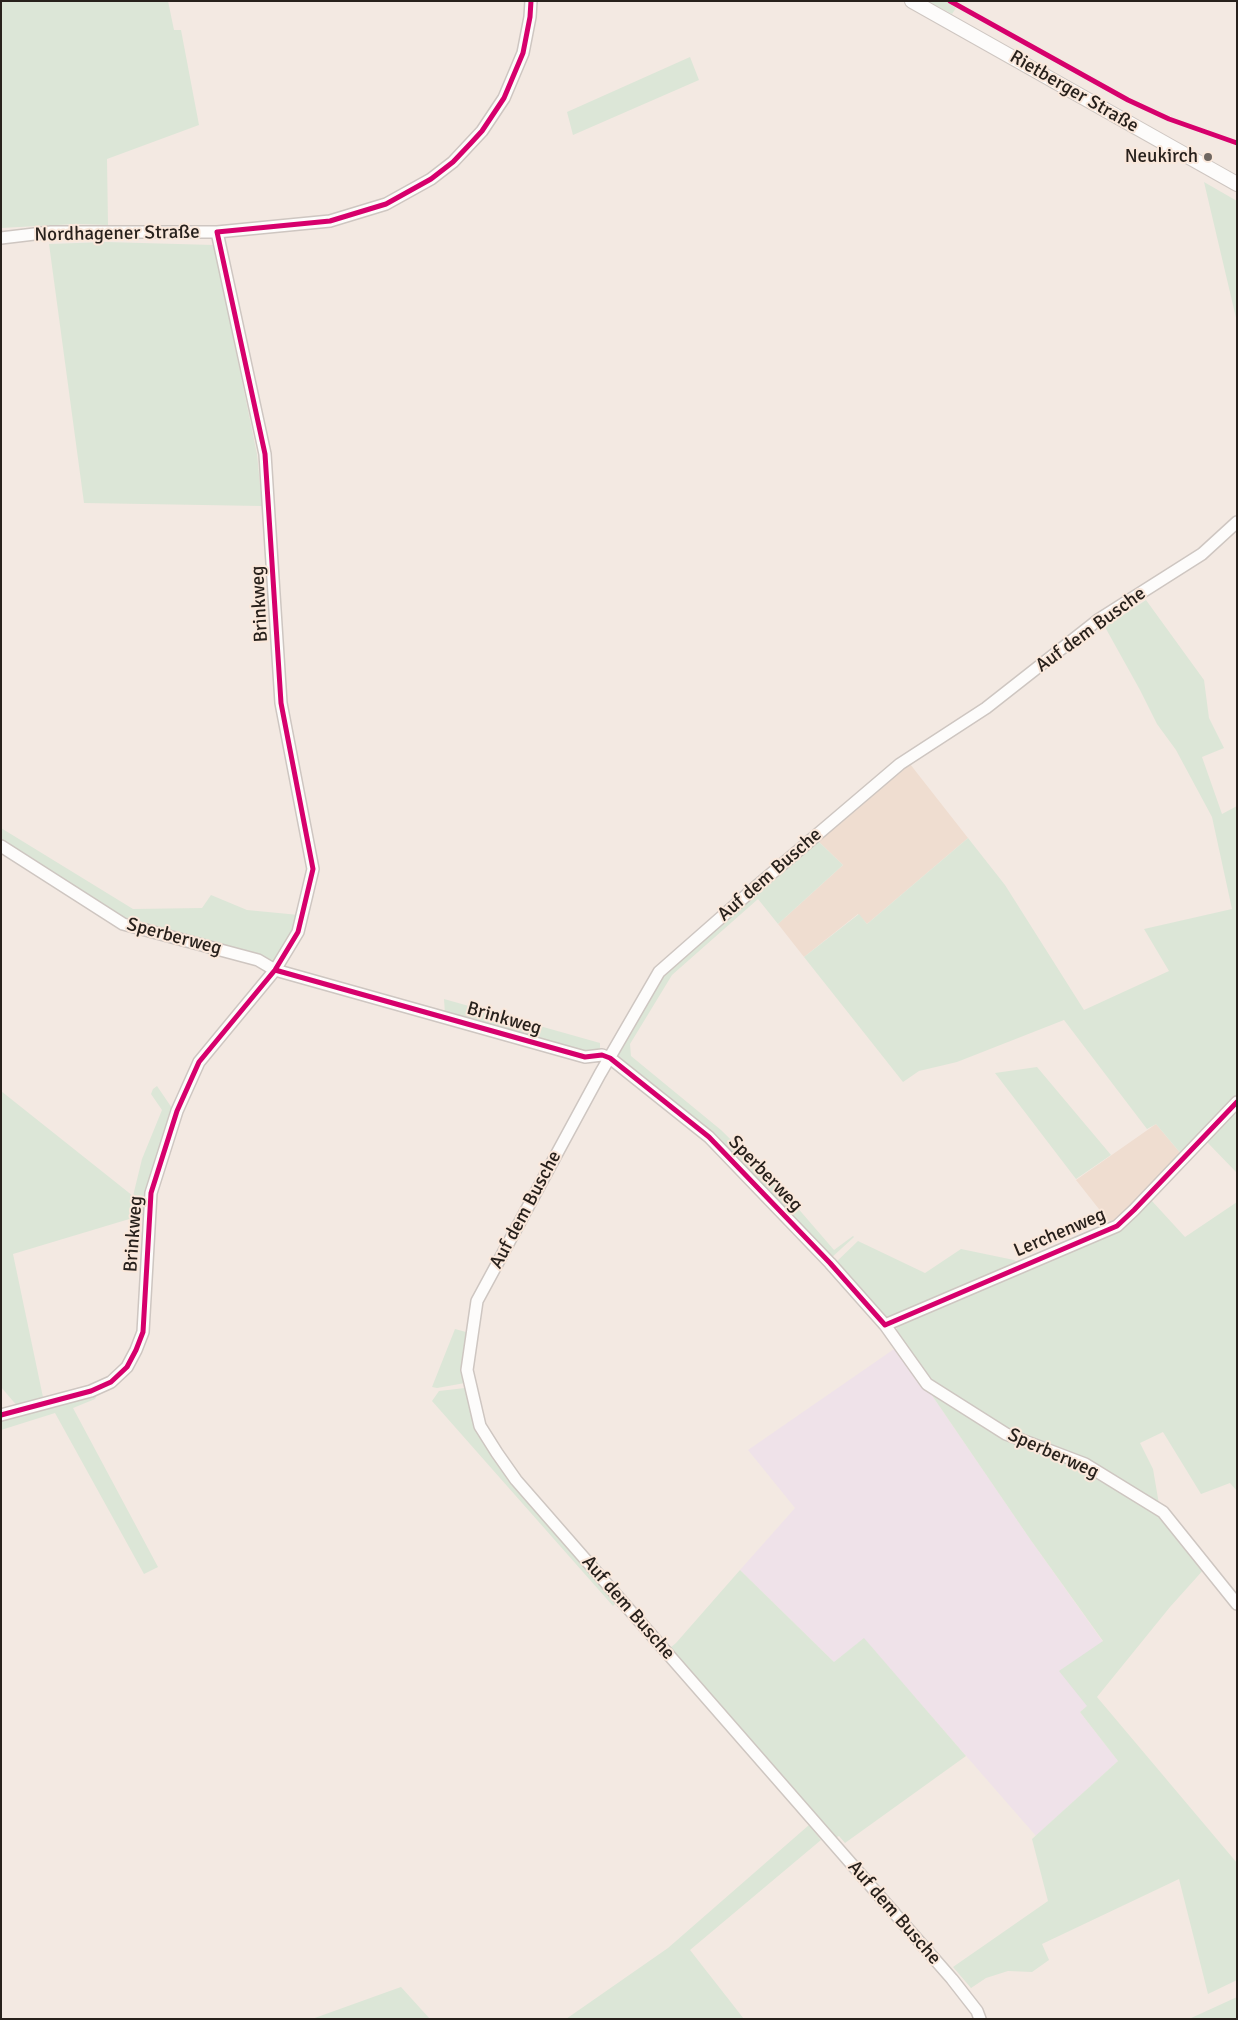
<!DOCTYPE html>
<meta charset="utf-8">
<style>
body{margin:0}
#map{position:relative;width:1238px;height:2020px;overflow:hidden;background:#f3e9e2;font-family:Signika,sans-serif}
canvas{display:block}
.frame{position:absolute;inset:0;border:2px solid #28211c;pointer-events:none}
</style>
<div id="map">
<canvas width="1238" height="2020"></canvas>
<div class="frame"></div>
</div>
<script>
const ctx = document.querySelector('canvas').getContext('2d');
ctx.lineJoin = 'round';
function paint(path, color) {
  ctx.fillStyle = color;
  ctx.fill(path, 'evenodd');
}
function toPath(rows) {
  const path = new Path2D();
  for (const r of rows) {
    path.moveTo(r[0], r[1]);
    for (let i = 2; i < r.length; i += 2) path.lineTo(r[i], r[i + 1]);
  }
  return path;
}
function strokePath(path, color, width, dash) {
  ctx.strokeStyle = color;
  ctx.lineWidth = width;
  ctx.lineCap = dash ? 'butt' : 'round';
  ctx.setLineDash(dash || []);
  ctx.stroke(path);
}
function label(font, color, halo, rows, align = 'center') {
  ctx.font = font + ' Signika,sans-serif';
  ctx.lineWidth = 4;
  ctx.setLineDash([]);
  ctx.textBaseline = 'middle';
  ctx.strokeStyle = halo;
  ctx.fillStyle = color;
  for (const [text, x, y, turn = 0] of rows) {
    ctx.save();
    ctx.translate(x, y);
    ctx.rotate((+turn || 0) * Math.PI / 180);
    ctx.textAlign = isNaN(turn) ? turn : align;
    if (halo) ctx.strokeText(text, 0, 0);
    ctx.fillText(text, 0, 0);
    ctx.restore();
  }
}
const built = toPath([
 [910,764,968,838,867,924,858,914,804,957,778,924,843,865,816,839],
 [1156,1124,1182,1155,1132,1208,1110,1223,1076,1180]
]);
const industrial = toPath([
 [897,1347,927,1388,1030,1539,1103,1642,1088,1706,1080,1712,1118,1761,1036,1836,864,1639,834,1662,740,1570,795,1508,748,1450]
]);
const green = toPath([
 [1,1,168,1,174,30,181,30,199,125,107,159,108,225,75,224,1,228],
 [927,1,946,1,956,8,952,14],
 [690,57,699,80,573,135,567,112],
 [1204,182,1237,201,1237,322],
 [106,242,214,245,257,454,262,506,84,503,49,244],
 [1146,600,1204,680,1209,718,1224,748,1202,757,1222,814,1237,806,1237,1096,1182,1155,1156,1124,1147,1129,1064,1020,957,1062,919,1071,903,1082,804,957,859,914,867,924,968,838,1005,885,1084,1010,1169,971,1144,929,1232,909,1212,817,1176,750,1157,724,1140,690,1105,627],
 [1,828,133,909,202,908,211,895,247,910,299,915,295,931,275,963,260,957,123,921,1,842],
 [816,839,843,865,778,924,758,899,672,975,630,1044,631,1056,721,1130,783,1191,834,1250,853,1236,854,1237,830,1259,777,1202,615,1058,663,973],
 [444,999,600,1043,600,1052,586,1053,445,1014],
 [1037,1067,1111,1155,1076,1179,995,1073],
 [157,1086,174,1111,146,1214,13,1254,44,1402,18,1407,1,1387,1,1091,133,1196,142,1159,162,1110,151,1094,153,1089],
 [1237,1106,1237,1173,1206,1141],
 [1152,1201,1185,1237,1237,1202,1237,1491,1230,1483,1201,1494,1163,1432,1140,1443,1153,1469,1161,1516,1205,1568,1170,1607,1097,1697,1237,1863,1237,1980,1208,1994,1179,1879,1042,1944,1049,1960,1032,1972,1008,1971,986,1978,971,1988,953,1967,1048,1901,1032,1839,1118,1761,1080,1712,1087,1706,1059,1671,1103,1641,1030,1539,927,1388,930,1383,896,1331,898,1323,1137,1215],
 [858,1241,925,1273,961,1249,1014,1260,1018,1263,885,1320,834,1264],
 [455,1329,466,1332,462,1370,465,1383,437,1388,432,1387],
 [465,1388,477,1428,617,1602,613,1606,432,1401,439,1391],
 [98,1393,95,1399,73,1408,158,1567,144,1574,55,1413,1,1430,1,1419],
 [740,1570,834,1662,864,1638,966,1756,845,1843,839,1836,835,1838,670,1648,676,1643],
 [809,1825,821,1840,690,1950,744,2019,566,2019,668,1948],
 [401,1987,430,2019,312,2019,387,1992],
 [1237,1997,1237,2019,1189,2019]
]);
const minor = toPath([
 [1,238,51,232,217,232,330,221,386,204,431,179,453,162,482,131,504,98,523,53,530,17,531,1],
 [1,846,123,924,258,960,275,970,585,1057,602,1055,610,1058,709,1137,830,1263,885,1325,927,1384,1006,1434,1085,1464,1163,1512,1237,1604],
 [885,1325,1117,1226,1134,1210,1237,1102],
 [1,1415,91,1391,111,1382,127,1367,136,1350,143,1332,151,1193,177,1111,199,1062,275,970,298,932,313,869,281,703,265,454,217,232],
 [980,2019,977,2011,952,1979,516,1480,497,1453,480,1426,467,1370,477,1301,600,1074,659,972,758,885,900,764,986,708,1098,620,1202,554,1237,522]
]);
const major = toPath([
 [912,1,1237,184]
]);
const cycleway = toPath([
 [950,1,1128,100,1169,119,1237,143],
 [275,970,585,1057,602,1055,610,1058,709,1137,830,1263,885,1325,1117,1226,1134,1210,1237,1102],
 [1,1415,91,1391,111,1382,127,1367,136,1350,143,1332,151,1193,177,1111,199,1062,275,970,298,932,313,869,281,703,265,454,217,232,330,221,386,204,431,179,453,162,471,143,482,131,504,98,523,53,530,17,531,1]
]);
const markers = [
 [1208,157,5,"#6f6761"]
];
const streetNames = [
 ["Rietberger Straße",1074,92,30],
 ["Nordhagener Straße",117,234,-1],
 ["Brinkweg",260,604,-93],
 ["Auf dem Busche",1091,630,-36],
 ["Auf dem Busche",770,875,-41],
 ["Sperberweg",174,937,15],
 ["Brinkweg",504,1019,16],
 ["Sperberweg",765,1174,46],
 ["Auf dem Busche",526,1210,-62],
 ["Lerchenweg",1060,1233,-23],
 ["Brinkweg",134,1234,-86],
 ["Sperberweg",1053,1454,24],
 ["Auf dem Busche",628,1608,49],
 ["Auf dem Busche",894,1913,49]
];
const poiNames = [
 ["Neukirch",1198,157]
];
paint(built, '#efddd0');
paint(industrial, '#efe2e9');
paint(green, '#dce6d7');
strokePath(minor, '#cec6c1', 14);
strokePath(major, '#cec6c1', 16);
strokePath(minor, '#fdfcfb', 11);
strokePath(major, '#fdfcfb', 14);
strokePath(cycleway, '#d6006c', 5);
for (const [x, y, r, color] of markers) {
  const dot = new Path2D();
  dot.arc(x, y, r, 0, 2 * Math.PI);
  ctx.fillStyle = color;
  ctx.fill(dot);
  strokePath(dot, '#fae8db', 2);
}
label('19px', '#28211c', '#fae8db', streetNames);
label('19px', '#28211c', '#fae8db', poiNames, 'right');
</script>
